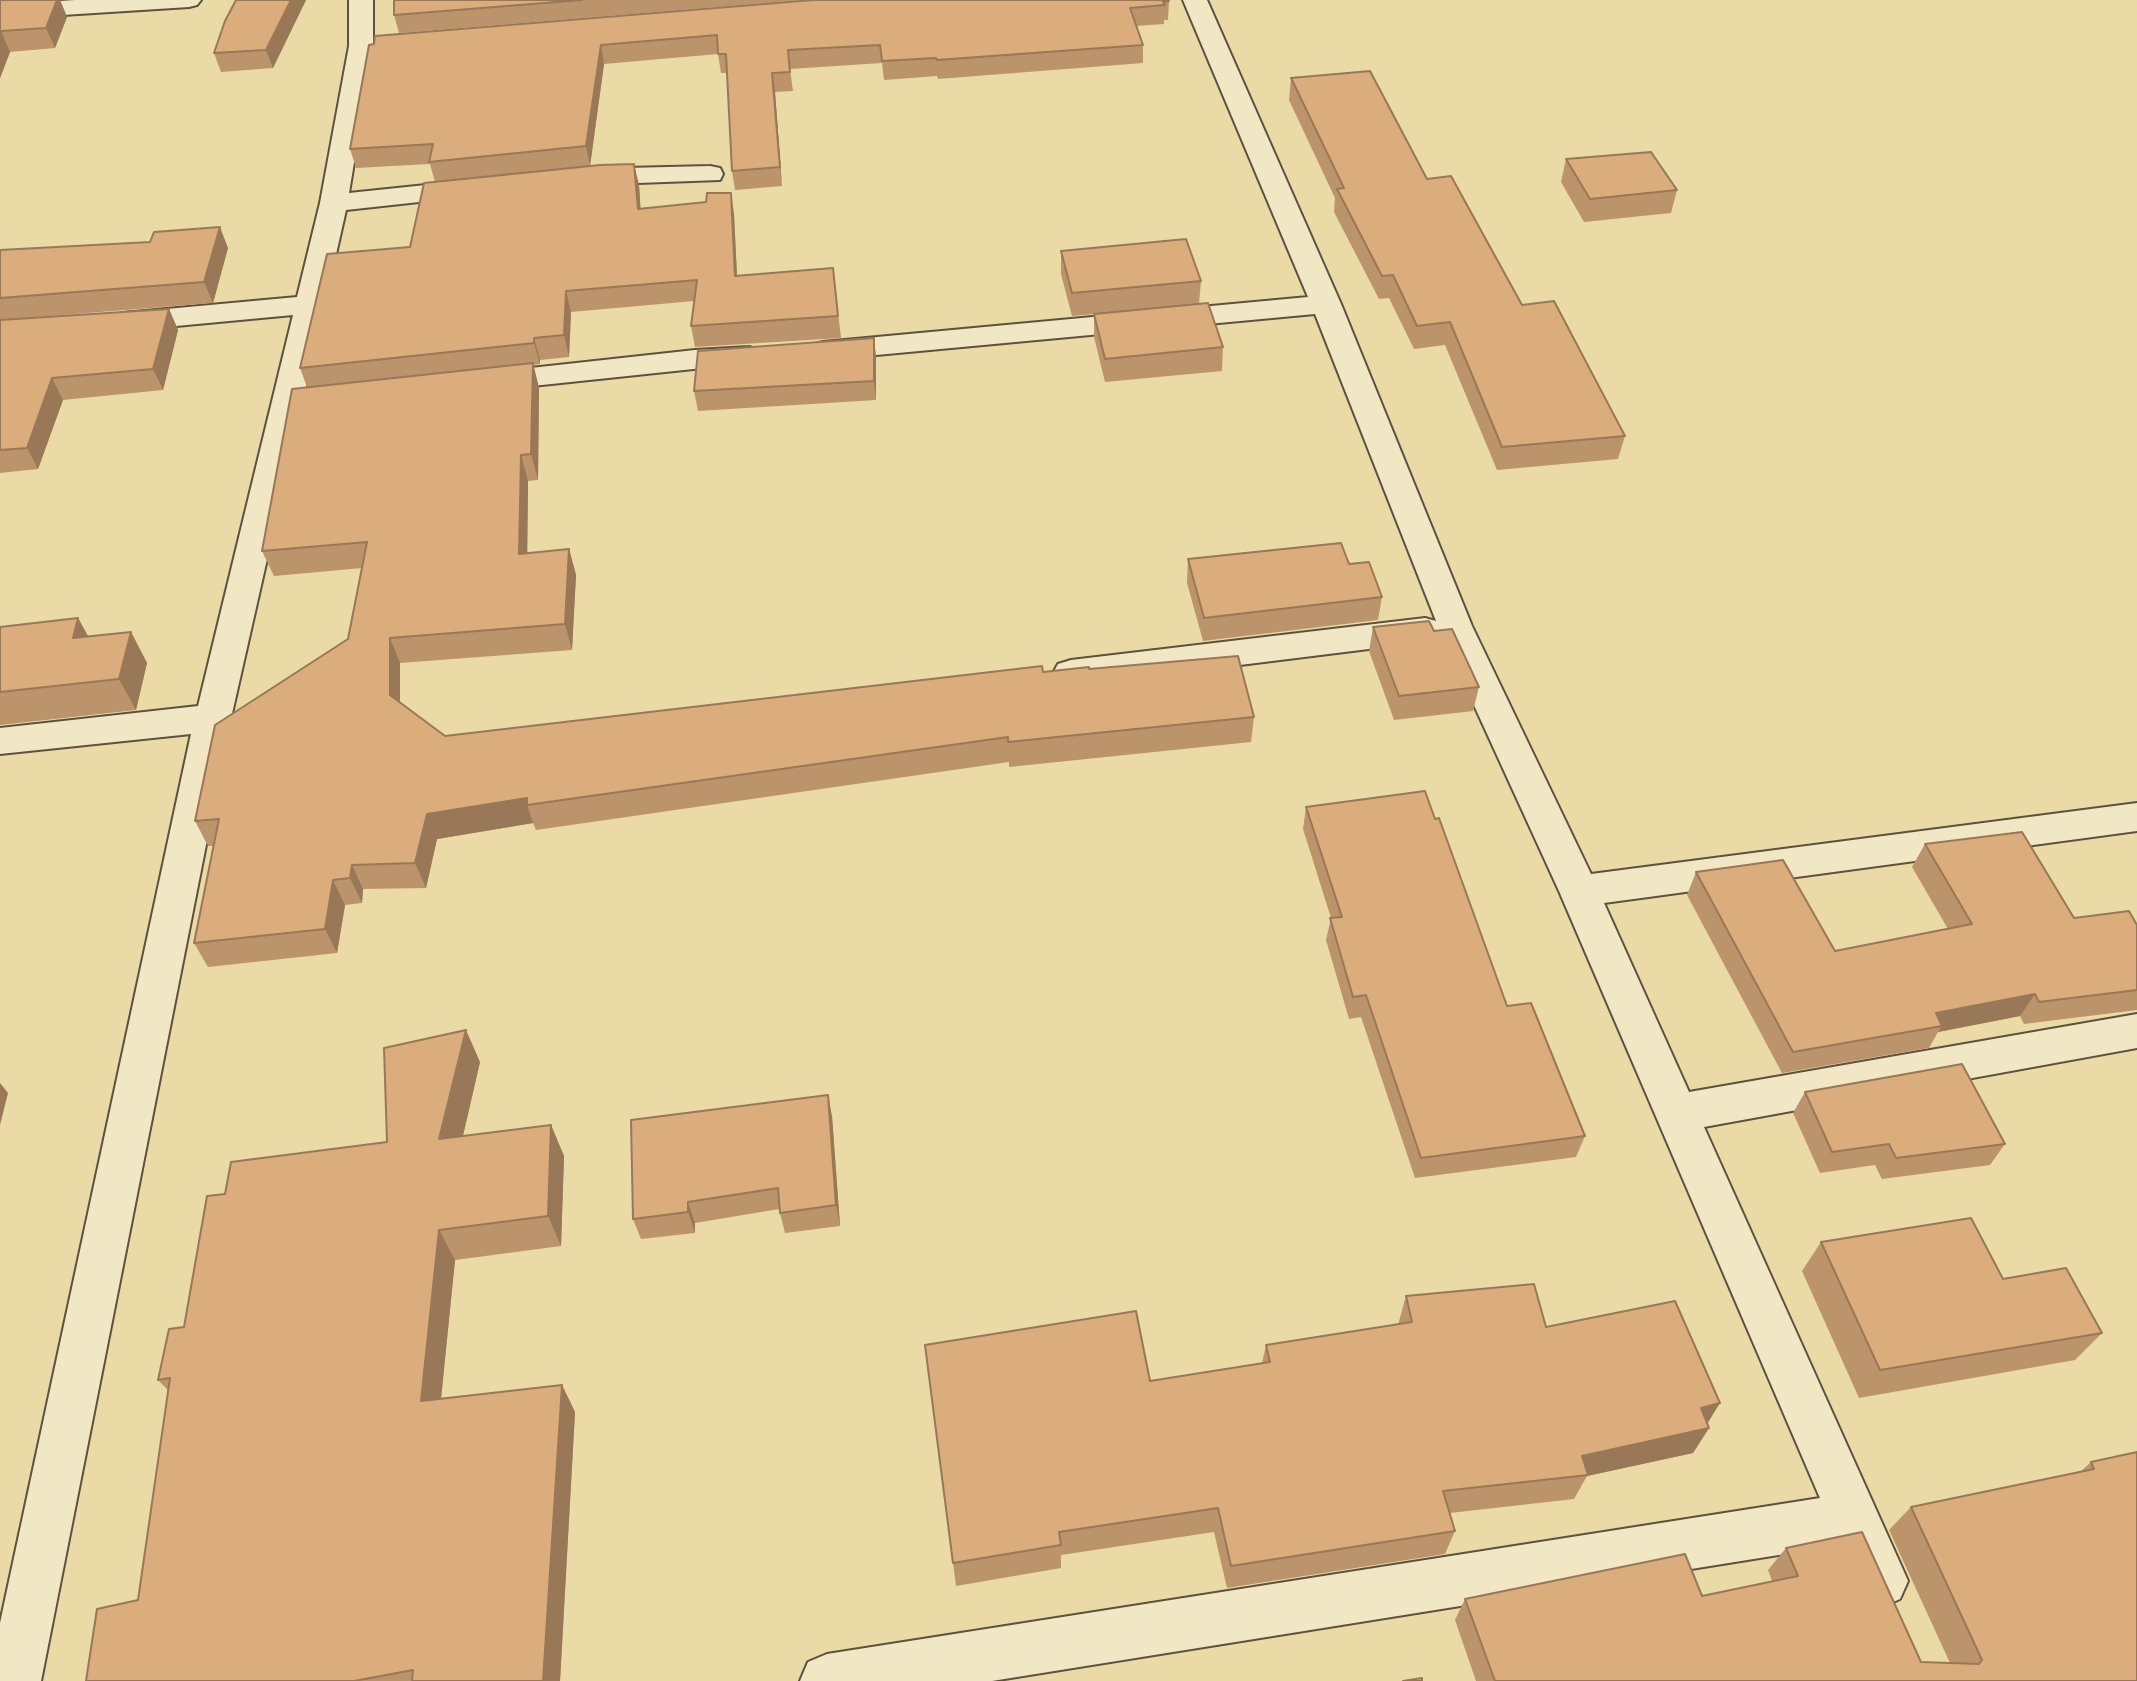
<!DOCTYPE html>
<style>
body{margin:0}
canvas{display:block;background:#e9daa6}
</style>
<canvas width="2137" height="1681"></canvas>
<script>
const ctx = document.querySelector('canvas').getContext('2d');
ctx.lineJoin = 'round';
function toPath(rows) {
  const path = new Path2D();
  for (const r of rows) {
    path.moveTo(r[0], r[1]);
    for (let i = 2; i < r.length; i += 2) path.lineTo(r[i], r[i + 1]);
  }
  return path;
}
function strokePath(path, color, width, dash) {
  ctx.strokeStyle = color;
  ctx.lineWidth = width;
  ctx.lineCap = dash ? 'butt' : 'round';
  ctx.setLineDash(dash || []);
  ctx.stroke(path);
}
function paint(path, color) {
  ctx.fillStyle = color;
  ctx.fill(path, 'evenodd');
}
const minor = toPath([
 [75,0,201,0,197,5,189,7,0,19,0,5,75,0],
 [349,0,373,0,373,46,349,193,474,180,484,182,488,188,484,194,474,196,346,210,231,718,41,1681,0,1681,0,1623,191,734,0,754,0,728,198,706,293,315,123,331,113,328,108,322,113,316,123,313,297,297,320,203,349,46,349,0],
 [1183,0,1207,0,1341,304,1472,626,1591,874,2137,803,2137,831,1604,903,1689,1092,2137,1014,2137,1048,1704,1127,1900,1563,1908,1581,1900,1599,1882,1607,1864,1599,1841,1545,992,1681,800,1681,808,1662,827,1654,1820,1498,1559,891,1441,633,1437,639,1425,642,1071,686,1058,682,1053,673,1058,664,1071,660,1425,618,1436,621,1315,314,823,360,812,357,808,351,812,345,823,342,1308,297,1183,0],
 [710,166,720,168,723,174,720,180,583,185,573,183,569,177,573,171,583,169,710,166],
 [749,347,760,350,764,356,760,362,485,391,474,389,470,382,474,375,485,373,695,350,749,347]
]);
const wall = toPath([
 [0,0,60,0,67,17,55,48,10,52,0,78],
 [236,0,306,0,273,68,221,72,214,53],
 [394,0,803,0,399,33,394,15],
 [1169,1,1168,20,1164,20,1164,24,1136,26,1143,45,1143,63,938,79,937,76,884,80,882,63,790,69,793,91,775,92,782,186,735,190,732,171,727,73,721,73,718,54,604,64,590,166,639,185,640,209,734,214,737,276,833,268,841,338,695,347,691,326,694,301,571,312,569,357,540,360,540,364,533,365,539,388,538,480,528,481,527,553,569,549,576,575,572,650,400,663,400,703,445,736,1043,672,1089,669,1254,717,1251,742,1009,767,1009,762,536,830,533,823,437,839,426,888,363,889,362,903,345,905,337,953,208,967,194,943,214,846,208,846,195,821,348,639,362,568,274,576,262,551,307,387,300,368,410,247,435,182,430,164,356,168,350,149,369,45],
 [1291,78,1427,179,1522,305,1625,436,1618,459,1497,470,1445,345,1414,349,1389,298,1379,299,1334,212,1335,198,1289,100],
 [1566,159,1677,190,1671,213,1584,222,1561,182],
 [228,248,213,303,0,320,0,250],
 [1061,251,1201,281,1199,304,1223,347,1222,371,1105,382,1094,337,1094,314,1072,316,1061,274],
 [169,309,178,330,163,390,63,400,38,469,0,473,0,320],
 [874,338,876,358,876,400,698,411,694,391],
 [1188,559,1349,564,1382,597,1378,620,1203,641,1187,583],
 [78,618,88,636,131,632,147,663,136,710,0,725,0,627],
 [1373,627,1434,631,1479,687,1473,711,1394,720,1369,651],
 [1306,807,1507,1006,1585,1136,1576,1157,1415,1178,1361,1017,1349,1019,1326,940,1331,918,1303,829],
 [1925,844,2074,918,2137,925,2137,1010,2024,1024,2020,1016,1938,1032,1929,1048,1782,1073,1687,895,1696,872,1835,951,1948,929,1912,867],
 [480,1062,463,1136,551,1125,564,1156,561,1246,455,1260,441,1399,562,1385,575,1412,560,1681,86,1681,138,1600,168,1390,158,1380,184,1327,225,1194,387,1142],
 [1805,1092,2005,1144,1990,1165,1882,1179,1875,1165,1820,1173,1793,1113],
 [832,1116,840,1226,785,1233,779,1209,695,1223,695,1233,641,1239,633,1219],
 [1821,1242,2003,1279,2102,1333,2075,1360,1859,1398,1802,1271],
 [1406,1296,1546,1327,1707,1423,1709,1428,1693,1453,1587,1476,1574,1499,1450,1513,1455,1531,1445,1554,1227,1588,1214,1532,1061,1555,1061,1568,956,1586,925,1345,1150,1381,1262,1363,1266,1345,1398,1325],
 [2137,1452,2137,1681,1476,1681,1455,1620,1465,1599,1702,1596,1772,1581,1768,1570,1786,1548,1921,1662,1950,1663,1889,1530,1911,1507,2080,1472,2091,1462]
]);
const shadedWall = toPath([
 [57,0,60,0,67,17,55,48,46,28],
 [291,0,306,0,273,68,266,50],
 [1,31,10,52,0,78,0,34],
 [601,45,604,64,590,166,586,146],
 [772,73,775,92,782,186,780,167],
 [634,164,639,185,642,230,638,209],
 [731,193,734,214,738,297,735,276],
 [220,227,228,248,213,303,204,282],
 [566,291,571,312,569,357,564,335],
 [169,309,178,330,163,390,153,369],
 [534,338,540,360,540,364,534,343],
 [874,338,876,358,876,400,874,381],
 [533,363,539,388,538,480,531,454],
 [52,378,63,400,38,469,27,448],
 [521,455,528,481,527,579,519,554],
 [569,549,576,575,572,650,565,624],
 [78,618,95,649,73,638],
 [131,632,147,663,136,710,119,679],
 [390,638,400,663,400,721,390,695],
 [527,798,527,805,533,823,437,839,426,888,415,863,427,814],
 [352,865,363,889,362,903,350,878],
 [333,880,345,905,337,953,325,929],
 [2035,994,2020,1016,1938,1032,1942,1026,1936,1013],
 [466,1030,480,1062,455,1170,439,1139],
 [0,1083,8,1093,0,1125],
 [828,1095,832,1116,840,1226,836,1205],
 [551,1125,564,1156,561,1246,548,1216],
 [688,1202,695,1223,695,1233,688,1212],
 [439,1230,455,1260,438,1428,421,1401],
 [562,1385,575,1412,560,1681,543,1681],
 [1720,1403,1704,1429,1701,1408],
 [1709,1428,1693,1453,1587,1476,1582,1456]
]);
const building = toPath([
 [0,0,57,0,46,28,1,31,0,34,0,0],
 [236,0,291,0,266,50,214,53,225,21,236,0],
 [394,0,582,0,394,15,394,0],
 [813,0,1168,0,1169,1,1163,2,1165,5,1130,8,1143,45,937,60,936,58,882,61,880,45,788,50,790,72,772,73,780,167,732,171,726,54,718,54,717,35,601,45,586,146,429,162,433,144,350,149,369,45,374,44,375,36,813,0],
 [1370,71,1427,179,1451,176,1522,305,1554,301,1625,436,1502,447,1450,322,1417,326,1393,275,1382,276,1337,189,1344,188,1291,78,1370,71],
 [1651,152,1677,190,1590,199,1566,159,1651,152],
 [634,164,638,209,706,202,707,193,731,193,735,276,833,268,838,316,691,326,697,280,566,291,564,335,534,338,534,343,300,368,327,254,410,247,424,183,600,165,634,164],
 [220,227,204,282,0,298,0,250,150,242,154,232,220,227],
 [1186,239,1201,281,1072,293,1061,251,1186,239],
 [1208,303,1223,347,1105,359,1094,314,1208,303],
 [169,309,153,369,52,378,27,448,0,450,0,320,169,309],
 [874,338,874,381,694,391,698,351,874,338],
 [533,363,531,454,521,455,519,554,569,549,565,624,390,638,390,695,445,736,1042,666,1043,672,1089,667,1089,669,1238,656,1254,717,1008,742,1008,737,527,805,527,798,427,814,415,863,352,865,350,878,333,880,325,929,194,943,219,819,195,821,215,725,348,639,367,542,262,551,292,389,533,363],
 [1341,543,1349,564,1369,562,1382,597,1204,618,1188,559,1341,543],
 [78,618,73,638,131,632,119,679,0,692,0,627,78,618],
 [1429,621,1434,631,1452,629,1479,687,1399,696,1373,627,1429,621],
 [1425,791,1435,819,1439,818,1507,1006,1531,1003,1585,1136,1421,1158,1366,995,1353,997,1330,918,1342,917,1306,807,1425,791],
 [2022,832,2074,918,2129,911,2137,925,2137,990,2039,1002,2035,994,1936,1013,1942,1026,1793,1052,1696,872,1783,860,1835,951,1972,924,1925,844,2022,832],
 [466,1030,439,1139,551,1125,548,1216,439,1230,421,1401,562,1385,543,1681,412,1681,413,1670,354,1681,86,1681,97,1609,138,1600,170,1378,158,1380,169,1329,184,1327,207,1196,225,1194,231,1162,387,1142,384,1048,466,1030],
 [1962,1064,2005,1144,1896,1158,1889,1144,1832,1152,1805,1092,1962,1064],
 [828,1095,836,1205,780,1213,778,1188,688,1202,688,1212,633,1219,631,1120,828,1095],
 [1971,1218,2003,1279,2066,1268,2102,1333,1880,1370,1821,1242,1971,1218],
 [1534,1284,1546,1327,1675,1301,1720,1403,1701,1408,1709,1428,1582,1456,1588,1475,1443,1491,1455,1531,1231,1566,1218,1508,1059,1532,1061,1545,953,1563,925,1345,1136,1311,1150,1381,1270,1362,1266,1345,1412,1322,1406,1296,1534,1284],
 [2137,1452,2137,1681,1495,1681,1465,1599,1685,1554,1702,1596,1798,1576,1786,1548,1862,1532,1921,1662,1979,1664,1982,1660,1911,1507,2094,1469,2091,1462,2137,1452],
 [1422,1678,1422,1681,1403,1681,1422,1678]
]);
strokePath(minor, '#5f5140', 4);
paint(minor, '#f1e7c5');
paint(wall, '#bc946b');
paint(shadedWall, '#997857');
paint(building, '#dbac7c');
strokePath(building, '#997857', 2);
</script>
